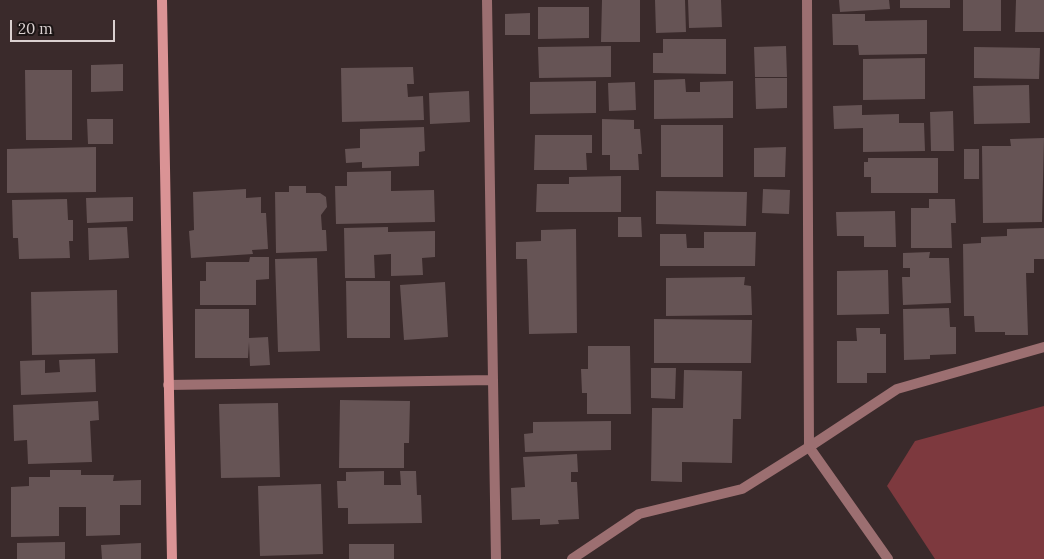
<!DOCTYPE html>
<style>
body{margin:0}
#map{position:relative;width:1044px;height:559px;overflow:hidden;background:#3a2a2b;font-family:Lora,serif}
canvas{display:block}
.scale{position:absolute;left:10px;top:20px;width:105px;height:22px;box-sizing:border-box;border:2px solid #dad0d0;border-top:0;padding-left:6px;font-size:15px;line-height:18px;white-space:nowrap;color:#dad0d0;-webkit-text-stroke:4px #1c1515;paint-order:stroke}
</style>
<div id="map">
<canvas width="1044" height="559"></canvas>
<div class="scale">20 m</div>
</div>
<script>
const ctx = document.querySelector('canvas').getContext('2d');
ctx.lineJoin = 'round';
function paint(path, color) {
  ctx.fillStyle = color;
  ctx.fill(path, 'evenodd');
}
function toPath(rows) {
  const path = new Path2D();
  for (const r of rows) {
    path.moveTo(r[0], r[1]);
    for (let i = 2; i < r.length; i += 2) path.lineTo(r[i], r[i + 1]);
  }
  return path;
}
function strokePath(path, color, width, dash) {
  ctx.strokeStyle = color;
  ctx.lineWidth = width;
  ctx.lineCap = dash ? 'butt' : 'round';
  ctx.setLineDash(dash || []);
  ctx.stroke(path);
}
const green = toPath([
 [1044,406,1044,559,935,559,887,486,915,441]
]);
const building = toPath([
 [602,0,640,0,640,42,601,42],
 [655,0,685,0,686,32,656,33],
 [688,0,721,0,722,27,689,28],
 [839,0,889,0,890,9,840,12],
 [900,0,950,0,950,8,900,8],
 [963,0,1001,0,1001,31,963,31],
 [1016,0,1044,0,1044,32,1015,32],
 [538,7,589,7,589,38,538,39],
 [530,13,530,35,505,35,505,14],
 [832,14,865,14,865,21,927,20,927,54,859,55,858,45,833,45],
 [663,39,726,39,726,74,653,73,653,53,663,53],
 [611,46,611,77,539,78,538,47],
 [786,46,787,77,755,77,754,47],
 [974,47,1040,48,1039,79,974,78],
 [925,58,925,99,863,100,863,59],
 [123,64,123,91,91,92,91,65],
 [413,67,414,84,407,84,408,97,423,96,424,120,342,122,341,68],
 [25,70,72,70,72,140,26,140],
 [755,78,787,78,787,108,756,109],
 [685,79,686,92,700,92,700,82,733,81,733,118,654,119,654,80],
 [596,81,596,113,530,114,530,82],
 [635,82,636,110,609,111,608,83],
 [1029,85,1030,123,974,124,973,86],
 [469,91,470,122,430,124,429,93],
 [862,105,862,115,899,114,899,123,924,123,925,151,863,152,863,128,834,129,833,106],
 [953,111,954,151,931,151,930,112],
 [87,119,113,119,113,144,88,144],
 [602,119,634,120,634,129,640,129,642,154,638,154,639,170,610,170,610,155,602,155],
 [661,125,723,125,723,177,661,177],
 [424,127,425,151,419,152,419,166,362,168,362,162,346,163,345,149,360,148,360,129],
 [535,135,592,135,592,153,586,153,587,170,534,170],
 [1044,138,1042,222,983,223,982,146,1011,146,1010,139],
 [96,147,96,192,7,193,7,149],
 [786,147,785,177,754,177,754,148],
 [964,149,979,149,979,179,964,179],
 [868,158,938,158,938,193,871,193,871,177,864,177,864,162,868,162],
 [391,171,391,191,434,190,435,222,336,224,335,186,347,186,347,172],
 [621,176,621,212,536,212,537,184,569,184,569,177],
 [289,186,306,186,306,193,320,193,326,197,327,207,321,215,322,230,326,230,327,251,276,253,275,192,289,192],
 [246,189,246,198,261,197,261,213,266,213,268,249,252,250,253,254,191,258,189,231,194,230,193,192],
 [763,189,790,190,789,214,762,213],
 [656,191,747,192,746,226,656,224],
 [133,197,133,221,87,223,86,198],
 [67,199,68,220,73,220,73,241,69,241,70,258,19,259,18,238,13,238,12,200],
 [929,199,955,199,956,223,951,223,952,248,911,248,911,208,929,208],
 [895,211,896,247,864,247,864,236,837,236,836,212],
 [618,217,641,217,642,237,618,237],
 [127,227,129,258,89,260,88,228],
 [388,227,388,232,435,231,435,257,422,258,423,275,391,276,391,254,374,255,375,278,345,278,344,228],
 [1044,228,1044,259,1034,259,1034,273,1026,273,1028,335,1005,335,1005,332,975,332,974,316,964,316,963,244,981,243,981,237,1007,236,1007,229],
 [576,229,577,333,529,334,527,259,516,259,516,242,541,241,541,230],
 [704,232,756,232,755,266,660,266,660,234,686,234,687,248,704,248],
 [930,252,929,258,949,258,951,303,903,305,902,277,910,277,910,268,903,268,903,253],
 [250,257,269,257,269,279,256,280,256,305,200,305,200,281,206,281,206,262,249,262],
 [317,258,320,351,278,352,275,259],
 [888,270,889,314,837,315,837,271],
 [745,277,744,285,751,286,752,315,666,316,666,278],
 [346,281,390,281,390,338,347,338],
 [445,282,448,337,404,340,400,285],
 [117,290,118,353,32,355,31,292],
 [949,308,950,327,956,327,956,354,930,355,930,359,904,360,903,309],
 [195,309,249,309,249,338,268,337,270,365,250,366,249,342,248,358,195,358],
 [654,319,752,320,751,363,654,363],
 [856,328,880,328,880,334,886,334,886,373,867,373,867,383,837,383,837,341,857,341],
 [588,346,630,346,631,414,587,414,587,393,582,393,581,369,588,369],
 [95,359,96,392,21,395,20,361,45,360,45,373,60,372,59,360],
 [651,368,676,368,675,399,651,398],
 [684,370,742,371,741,419,733,419,732,463,682,462,682,482,651,481,652,408,683,408],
 [340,400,410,401,409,443,404,443,404,468,339,468],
 [98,401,99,420,90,421,92,462,28,464,27,440,14,441,13,405],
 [278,403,280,477,221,478,219,404],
 [611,421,611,450,525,452,524,434,533,433,533,422],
 [577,454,578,472,571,472,571,482,577,482,579,519,558,520,559,524,540,525,540,519,512,520,511,488,525,487,523,457],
 [50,470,81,470,81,475,114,475,113,481,141,480,141,505,120,505,120,535,86,536,86,507,59,507,59,536,11,537,11,487,29,486,29,477,50,477],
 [384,471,384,485,401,485,400,471,416,471,417,495,421,495,422,523,348,524,348,508,338,508,337,481,346,481,346,472],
 [321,484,323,554,260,556,258,486],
 [65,542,65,559,17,559,17,543],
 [141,543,141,559,102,559,101,545],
 [349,544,394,544,394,559,349,559]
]);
const lane = toPath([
 [809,447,888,559]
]);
const street = toPath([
 [807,0,809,447,897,389,1044,347],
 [493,380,496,559],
 [168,385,493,380,487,0],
 [572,559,639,514,742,489,809,447]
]);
const secondary = toPath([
 [162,0,172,559]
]);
paint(green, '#7d393e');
paint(building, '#665455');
strokePath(lane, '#9c6f71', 10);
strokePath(street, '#9c6f71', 10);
strokePath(secondary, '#da9395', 10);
</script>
